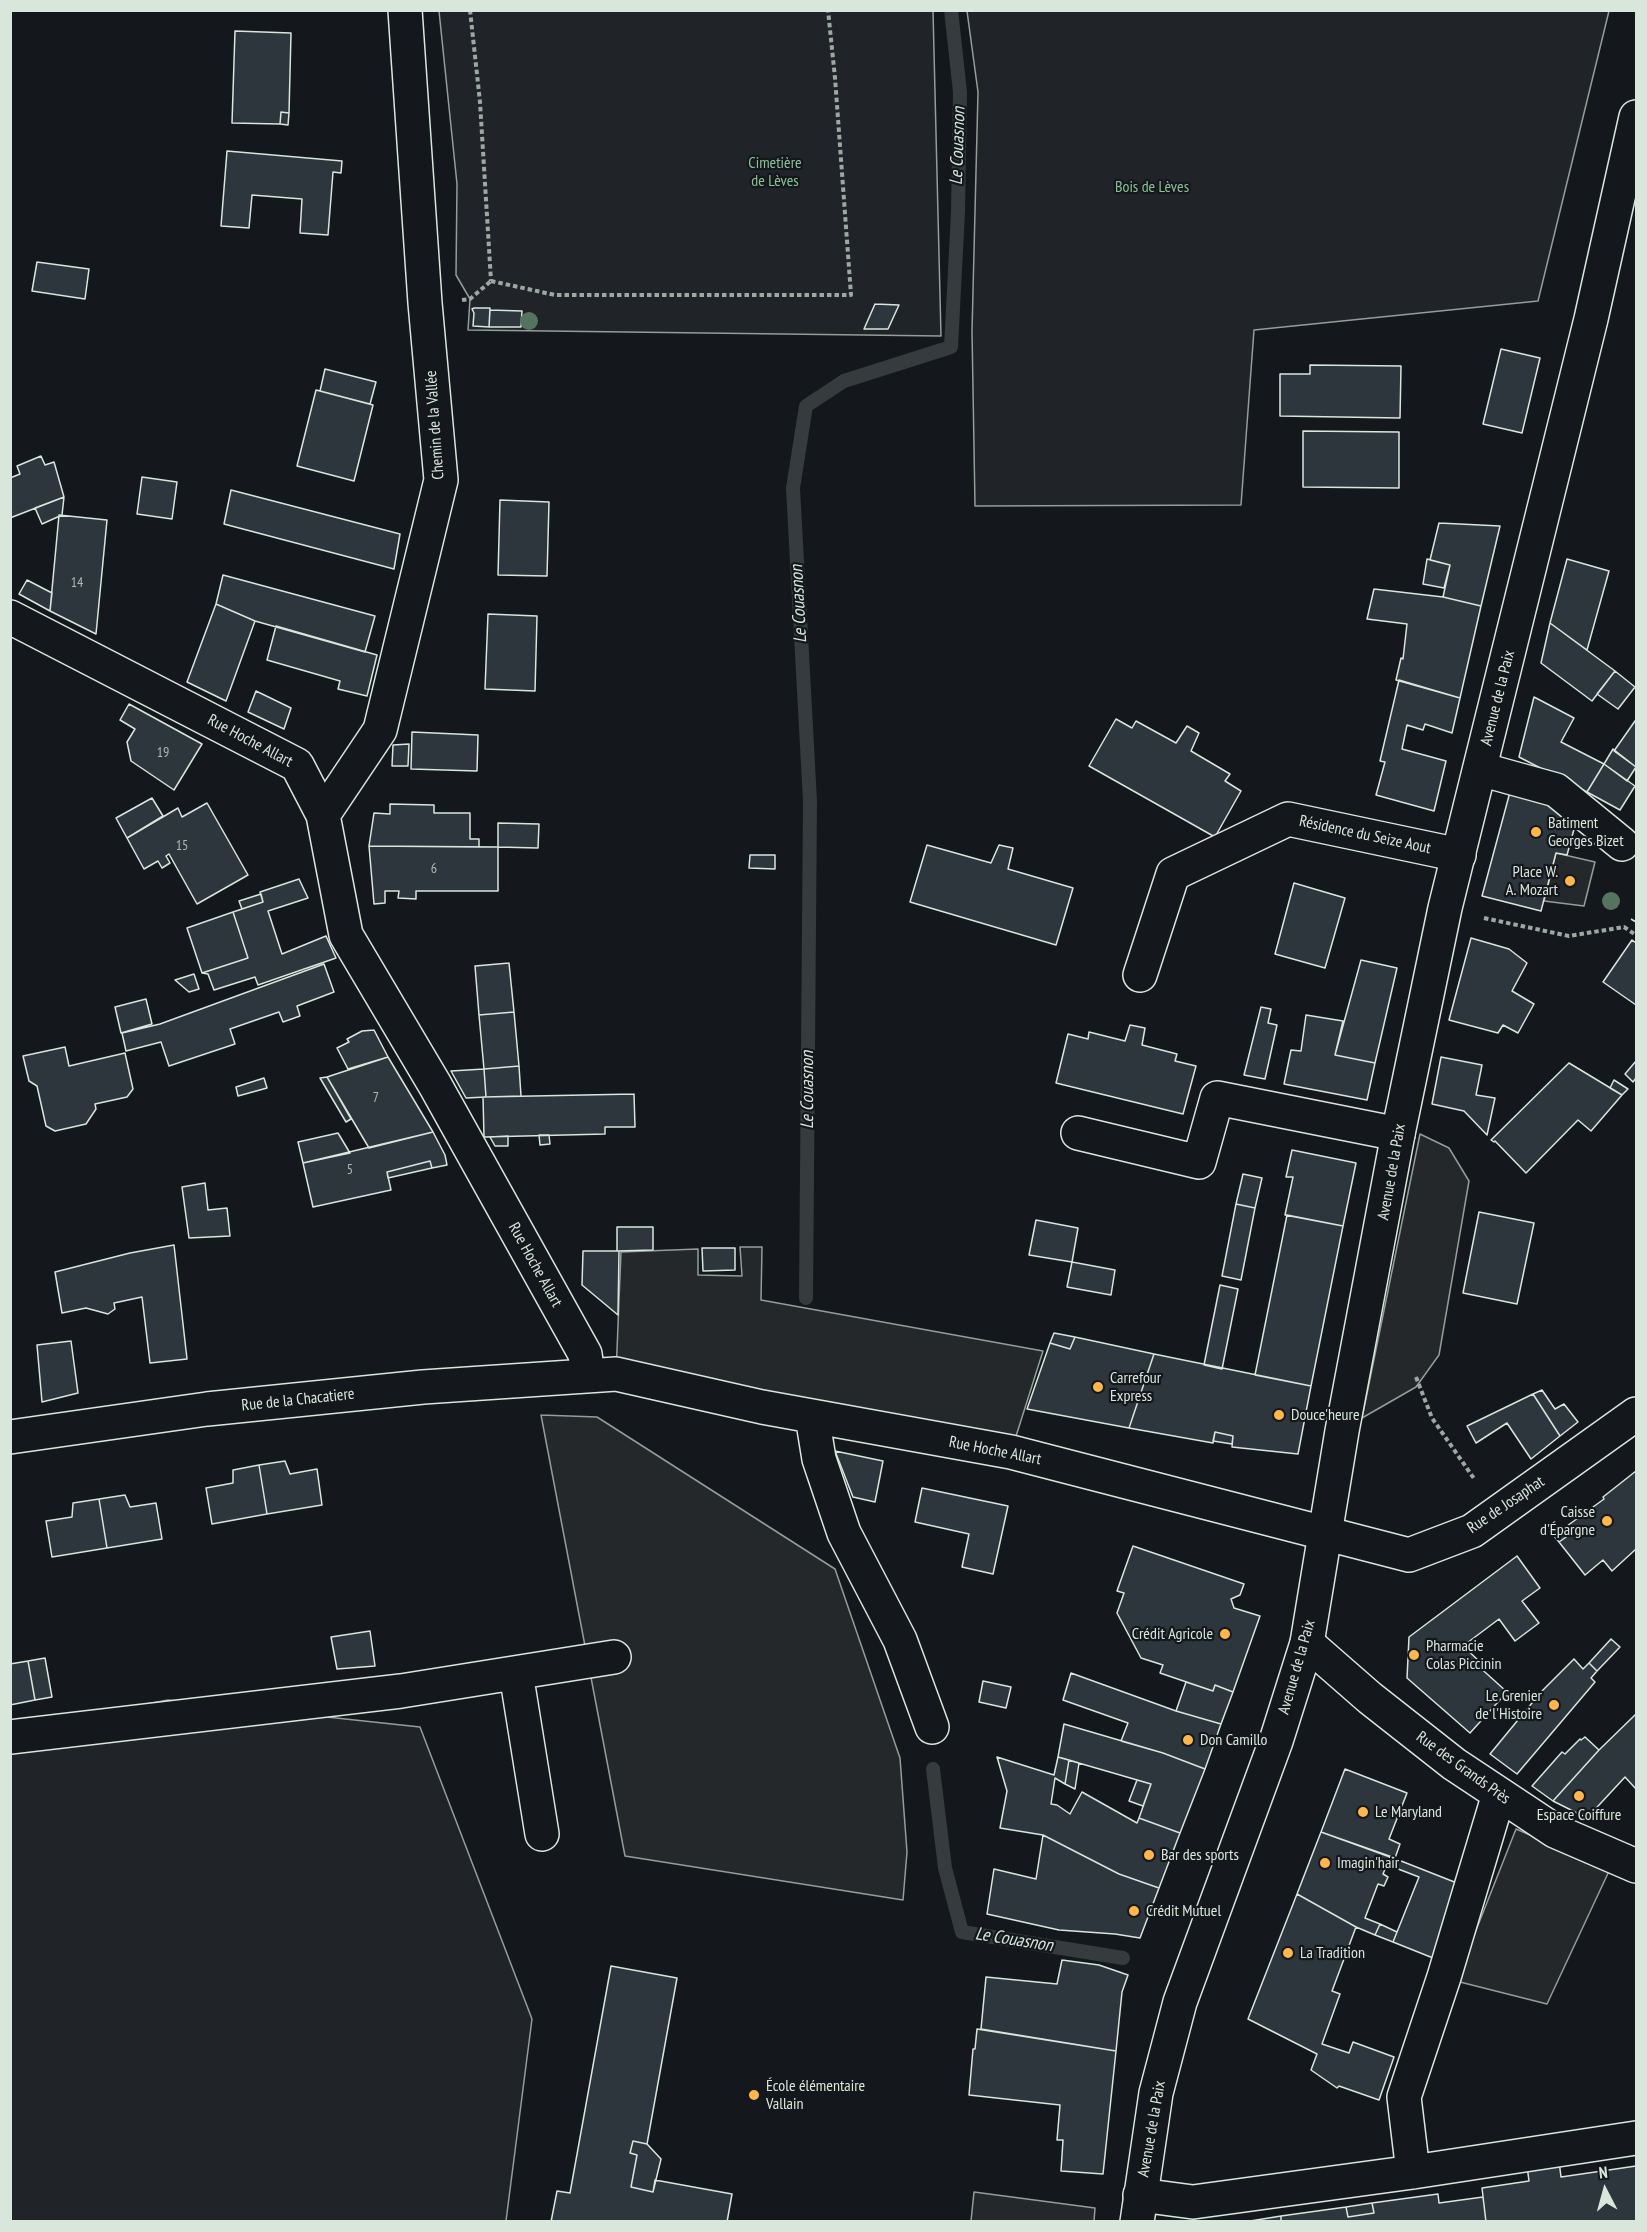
<!DOCTYPE html>
<meta charset="utf-8">
<style>
body{margin:0}
#map{position:relative;width:1647px;height:2232px;overflow:hidden;background:#14181c;font-family:"PT Sans Narrow",sans-serif}
canvas{display:block}
.frame{position:absolute;inset:0;border:12px solid #d8e6dc;pointer-events:none}
.north{position:absolute;left:1575px;top:2160px;width:60px;height:60px;-webkit-text-stroke:4px #14181c;paint-order:stroke;rotate:354deg;font-size:16px;font-weight:700;line-height:24px;text-align:center;color:#d8e6dc}
.north::after{content:'';display:block;margin:auto;width:21px;height:27px;background:#d8e6dc;clip-path:polygon(50% 0,100% 100%,50% 72%,0 100%)}
</style>
<div id="map">
<canvas width="1647" height="2232"></canvas>
<div class="frame"></div>
<div class="north">N</div>
</div>
<script>
const ctx = document.querySelector('canvas').getContext('2d');
ctx.lineJoin = 'round';
function paint(path, color) {
  ctx.fillStyle = color;
  ctx.fill(path, 'evenodd');
}
function toPath(rows) {
  const path = new Path2D();
  for (const r of rows) {
    path.moveTo(r[0], r[1]);
    for (let i = 2; i < r.length; i += 2) path.lineTo(r[i], r[i + 1]);
  }
  return path;
}
function strokePath(path, color, width, dash) {
  ctx.strokeStyle = color;
  ctx.lineWidth = width;
  ctx.lineCap = dash ? 'butt' : 'round';
  ctx.setLineDash(dash || []);
  ctx.stroke(path);
}
function label(font, color, halo, rows, align = 'center') {
  ctx.font = font + ' "PT Sans Narrow",sans-serif';
  ctx.lineWidth = 4.5;
  ctx.setLineDash([]);
  ctx.textBaseline = 'middle';
  ctx.strokeStyle = halo;
  ctx.fillStyle = color;
  for (const [text, x, y, turn = 0] of rows) {
    ctx.save();
    ctx.translate(x, y);
    ctx.rotate((+turn || 0) * Math.PI / 180);
    ctx.textAlign = isNaN(turn) ? turn : align;
    if (halo) ctx.strokeText(text, 0, 0);
    ctx.fillText(text, 0, 0);
    ctx.restore();
  }
}
const green = toPath([
 [439,11,933,11,941,336,468,330,470,299,456,275,457,184,439,11],
 [967,11,967,10,1609,11,1538,301,1254,330,1241,505,975,506,972,331,978,92,967,11],
 [168,1700,420,1727,532,2019,506,2221,11,2222,11,1730,168,1700]
]);
const parking = toPath([
 [1556,853,1595,862,1584,906,1544,901,1556,853],
 [1420,1134,1449,1148,1469,1181,1439,1355,1416,1387,1362,1418,1420,1134],
 [740,1247,762,1247,761,1300,1043,1351,1011,1452,616,1374,621,1252,698,1249,698,1275,742,1276,740,1247],
 [541,1415,597,1417,835,1569,900,1758,907,1852,903,1900,625,1856,541,1415],
 [1516,1829,1610,1869,1547,2004,1456,1981,1516,1829],
 [974,2192,1095,2208,1094,2221,971,2221,974,2192]
]);
const stream = toPath([
 [806,1298,810,801,793,488,806,406,844,381,951,347,958,212,960,92,951,10],
 [933,1769,945,1868,962,1932,1123,1958]
]);
const building = toPath([
 [235,31,291,33,289,113,281,112,280,124,232,123,235,31],
 [281,112,289,113,288,125,280,124,281,112],
 [227,151,342,161,341,173,333,172,328,235,300,233,302,199,252,195,249,228,221,226,227,151],
 [37,262,89,269,85,299,32,291,37,262],
 [875,304,899,305,888,329,864,329,875,304],
 [474,308,490,308,489,327,473,326,474,313,472,309,474,308],
 [490,310,522,311,521,327,489,327,490,310],
 [1501,349,1540,358,1522,433,1483,424,1501,349],
 [1310,365,1401,366,1400,418,1280,416,1280,374,1310,374,1310,365],
 [325,369,376,382,370,404,320,391,325,369],
 [316,390,373,405,354,481,297,466,316,390],
 [1303,431,1399,432,1399,488,1303,487,1303,431],
 [41,456,45,465,54,462,64,497,10,518,10,478,20,474,17,466,41,456],
 [142,477,177,482,172,519,137,514,142,477],
 [231,490,400,534,394,569,224,524,231,490],
 [64,497,62,515,42,524,35,508,64,497],
 [500,500,549,502,547,576,498,575,500,500],
 [59,515,107,520,96,634,50,611,59,515],
 [1439,523,1500,526,1481,606,1443,597,1450,565,1430,560,1439,523],
 [1427,559,1450,565,1444,588,1423,584,1427,559],
 [1567,559,1609,571,1587,650,1550,623,1567,559],
 [223,575,375,616,365,652,255,621,216,604,223,575],
 [27,580,52,593,50,611,19,594,27,580],
 [1374,589,1443,597,1481,606,1460,698,1396,680,1401,658,1403,659,1407,624,1367,619,1374,589],
 [216,604,255,621,226,701,187,682,216,604],
 [488,614,537,616,535,691,485,689,488,614],
 [1550,623,1615,671,1592,701,1541,663,1550,623],
 [276,626,377,655,367,696,338,689,340,681,267,660,276,626],
 [1615,671,1635,687,1618,709,1597,694,1615,671],
 [1399,680,1460,698,1452,733,1425,724,1423,730,1407,725,1402,749,1446,761,1434,811,1376,795,1385,762,1380,761,1399,680],
 [256,691,291,708,284,729,248,712,256,691],
 [1534,697,1574,718,1561,742,1604,764,1587,792,1519,757,1534,697],
 [129,704,202,744,174,790,131,761,127,742,135,729,120,720,129,704],
 [1116,719,1132,728,1136,721,1176,743,1187,726,1199,733,1191,751,1230,774,1225,781,1241,791,1215,837,1089,766,1116,719],
 [1635,721,1636,722,1636,767,1614,751,1635,721],
 [412,732,478,735,477,771,411,769,412,732],
 [409,744,408,766,392,766,393,745,409,744],
 [1613,749,1636,767,1627,781,1604,764,1613,749],
 [1604,764,1635,786,1620,810,1587,792,1604,764],
 [1510,792,1579,811,1567,855,1556,853,1541,911,1482,896,1510,792],
 [152,798,163,816,127,838,116,818,152,798],
 [207,803,248,875,197,904,169,854,166,856,170,863,162,868,158,861,144,869,127,838,178,808,182,817,207,803],
 [390,804,434,805,434,813,470,813,470,839,479,839,479,847,369,846,374,813,390,814,390,804],
 [498,823,539,824,538,848,498,847,498,823],
 [927,845,991,863,999,845,1013,848,1008,869,1073,888,1056,945,910,902,927,845],
 [369,846,498,847,498,891,416,891,416,899,398,898,399,891,385,891,385,903,374,904,369,846],
 [750,855,775,855,775,869,749,868,750,855],
 [299,879,308,898,268,911,282,954,326,936,336,958,258,985,255,977,214,990,208,974,202,973,248,958,233,912,263,902,260,892,299,879],
 [1294,883,1345,898,1325,968,1275,954,1294,883],
 [261,894,263,902,242,909,239,901,261,894],
 [233,912,248,958,202,973,187,928,233,912],
 [1471,938,1509,949,1527,963,1512,991,1534,1004,1518,1033,1503,1025,1498,1033,1449,1020,1471,938],
 [1632,940,1636,943,1636,1005,1603,982,1632,940],
 [1361,960,1397,968,1375,1063,1335,1055,1361,960],
 [509,963,514,1012,479,1015,475,966,509,963],
 [324,964,334,992,297,1006,300,1016,283,1022,279,1012,230,1029,235,1044,169,1066,161,1042,126,1051,122,1033,160,1024,324,964],
 [194,974,199,989,189,992,175,980,194,974],
 [146,999,152,1024,121,1033,115,1007,146,999],
 [1261,1007,1271,1009,1268,1023,1277,1025,1265,1079,1244,1075,1261,1007],
 [514,1012,519,1066,484,1069,479,1015,514,1012],
 [1306,1015,1343,1021,1335,1055,1375,1063,1367,1100,1284,1084,1291,1050,1301,1051,1306,1015],
 [1130,1025,1145,1028,1142,1045,1177,1054,1175,1061,1196,1066,1183,1114,1056,1083,1068,1034,1088,1039,1089,1032,1125,1041,1130,1025],
 [374,1030,388,1057,348,1069,337,1048,349,1042,347,1039,362,1031,374,1030],
 [65,1047,69,1066,125,1053,133,1089,127,1097,95,1104,96,1109,86,1124,55,1131,46,1126,37,1086,29,1081,23,1056,65,1047],
 [388,1057,433,1132,369,1148,327,1077,388,1057],
 [1441,1057,1482,1065,1476,1095,1495,1098,1487,1135,1464,1111,1432,1104,1441,1057],
 [1636,1061,1636,1078,1633,1082,1625,1074,1636,1061],
 [1569,1063,1622,1095,1591,1131,1578,1120,1526,1173,1495,1141,1494,1142,1491,1140,1569,1063],
 [519,1066,521,1096,486,1097,484,1069,519,1066],
 [484,1069,486,1097,466,1098,451,1071,484,1069],
 [327,1077,351,1119,346,1122,320,1078,327,1077],
 [264,1078,267,1088,238,1096,236,1087,264,1078],
 [1614,1080,1628,1089,1622,1095,1610,1088,1614,1080],
 [634,1094,635,1127,605,1127,605,1134,484,1137,483,1097,634,1094],
 [433,1132,445,1155,447,1165,432,1168,430,1161,387,1172,391,1190,313,1207,303,1163,433,1132],
 [338,1133,350,1153,303,1163,298,1142,338,1133],
 [539,1135,549,1135,550,1144,540,1145,539,1135],
 [508,1136,508,1146,495,1146,490,1137,508,1136],
 [1292,1150,1356,1163,1343,1226,1285,1215,1293,1177,1286,1177,1292,1150],
 [430,1161,432,1168,388,1178,387,1172,430,1161],
 [1243,1174,1262,1178,1255,1208,1236,1204,1243,1174],
 [205,1183,208,1210,227,1208,230,1236,189,1238,182,1187,205,1183],
 [1236,1204,1255,1208,1241,1280,1222,1276,1236,1204],
 [1479,1212,1534,1223,1517,1304,1463,1293,1479,1212],
 [1287,1215,1343,1226,1311,1386,1255,1375,1287,1215],
 [1036,1220,1078,1228,1072,1262,1029,1255,1036,1220],
 [617,1227,653,1227,653,1250,617,1251,617,1227],
 [174,1245,187,1359,150,1363,142,1297,114,1303,115,1309,108,1314,86,1308,62,1313,55,1272,130,1253,174,1245],
 [702,1248,735,1248,735,1270,703,1271,702,1248],
 [583,1251,619,1251,618,1315,582,1285,583,1251],
 [1072,1262,1115,1270,1111,1295,1067,1287,1072,1262],
 [1220,1285,1238,1289,1222,1369,1204,1365,1220,1285],
 [1054,1333,1075,1337,1070,1349,1050,1343,1054,1333],
 [1075,1337,1154,1354,1129,1428,1027,1409,1050,1343,1070,1349,1075,1337],
 [71,1341,78,1393,42,1402,37,1345,71,1341],
 [1154,1354,1311,1386,1298,1454,1232,1447,1233,1436,1215,1432,1213,1443,1129,1428,1154,1354],
 [1542,1390,1555,1409,1564,1404,1578,1422,1560,1436,1533,1394,1542,1390],
 [1533,1394,1560,1436,1531,1459,1507,1423,1476,1443,1467,1426,1533,1394],
 [1215,1432,1233,1436,1232,1444,1213,1441,1215,1432],
 [835,1451,883,1461,875,1502,853,1497,835,1451],
 [285,1461,290,1474,317,1469,322,1505,267,1514,259,1465,285,1461],
 [259,1465,267,1514,212,1524,206,1488,233,1483,233,1470,259,1465],
 [1636,1471,1636,1549,1612,1571,1603,1560,1585,1575,1559,1542,1572,1533,1567,1526,1604,1499,1603,1497,1636,1471],
 [922,1488,1008,1506,993,1574,962,1567,969,1534,915,1522,922,1488],
 [125,1495,130,1507,156,1503,162,1539,107,1548,99,1499,125,1495],
 [99,1499,107,1548,52,1557,46,1521,72,1517,73,1503,99,1499],
 [1567,1526,1572,1533,1559,1542,1554,1536,1567,1526],
 [1133,1546,1244,1584,1240,1595,1231,1599,1234,1608,1260,1616,1233,1692,1215,1685,1213,1691,1160,1673,1163,1665,1141,1658,1117,1613,1124,1593,1117,1591,1133,1546],
 [1517,1556,1540,1588,1522,1601,1539,1623,1515,1641,1499,1619,1463,1646,1479,1661,1476,1664,1507,1692,1470,1733,1407,1678,1409,1637,1517,1556],
 [370,1631,375,1666,337,1669,331,1637,370,1631],
 [1611,1639,1620,1647,1597,1671,1589,1663,1611,1639],
 [45,1658,52,1697,35,1700,28,1661,45,1658],
 [1574,1659,1583,1669,1589,1663,1597,1671,1591,1678,1595,1682,1517,1774,1490,1754,1541,1692,1574,1659],
 [28,1661,35,1700,10,1705,10,1664,28,1661],
 [1071,1673,1176,1711,1221,1724,1205,1769,1163,1753,1121,1741,1128,1723,1063,1700,1071,1673],
 [983,1681,1011,1687,1006,1708,979,1702,983,1681],
 [1186,1682,1213,1691,1215,1685,1233,1692,1221,1724,1176,1711,1186,1682],
 [1636,1714,1636,1789,1625,1777,1587,1818,1553,1801,1599,1750,1636,1714],
 [1064,1724,1163,1753,1205,1769,1180,1833,1139,1818,1151,1784,1058,1757,1064,1724],
 [1585,1737,1599,1750,1553,1801,1532,1786,1562,1752,1565,1754,1580,1739,1581,1740,1585,1737],
 [997,1757,1054,1775,1058,1757,1069,1760,1065,1784,1055,1778,1051,1804,1057,1805,1070,1814,1082,1792,1137,1823,1139,1818,1180,1833,1159,1888,1119,1874,1043,1835,1000,1828,1007,1791,997,1757],
 [1069,1760,1079,1763,1075,1789,1065,1784,1069,1760],
 [1345,1769,1407,1793,1389,1839,1400,1844,1395,1858,1321,1832,1345,1769],
 [1137,1780,1151,1784,1143,1806,1129,1801,1137,1780],
 [1321,1832,1390,1857,1383,1874,1388,1877,1384,1886,1378,1884,1365,1918,1380,1924,1375,1935,1356,1927,1297,1894,1321,1832],
 [1043,1835,1119,1874,1159,1888,1140,1938,1115,1934,1059,1930,987,1914,994,1869,1036,1879,1043,1835],
 [1390,1857,1396,1859,1393,1867,1386,1864,1390,1857],
 [1396,1859,1462,1885,1433,1958,1393,1942,1419,1877,1393,1867,1396,1859],
 [1297,1894,1356,1927,1332,1991,1340,1994,1322,2044,1349,2053,1353,2042,1394,2057,1379,2100,1339,2086,1337,2088,1311,2070,1317,2054,1248,2019,1297,1894],
 [1380,1924,1397,1932,1393,1942,1375,1935,1380,1924],
 [1062,1960,1099,1965,1128,1975,1122,1992,1116,2051,981,2029,986,1977,1057,1984,1062,1960],
 [611,1966,677,1978,647,2144,633,2141,630,2153,637,2155,631,2187,653,2192,655,2180,732,2194,727,2222,551,2222,557,2191,570,2193,611,1966],
 [977,2029,1116,2051,1103,2174,1061,2171,1063,2140,1057,2140,1060,2105,969,2095,973,2049,975,2049,977,2029],
 [633,2141,647,2144,661,2159,653,2192,631,2187,637,2155,630,2153,633,2141],
 [1559,2161,1561,2177,1636,2166,1636,2222,1486,2222,1482,2188,1529,2181,1527,2166,1559,2161],
 [1438,2194,1439,2203,1483,2197,1486,2222,1281,2222,1281,2216,1346,2207,1348,2217,1374,2213,1372,2203,1438,2194],
 [1372,2203,1374,2213,1348,2217,1346,2207,1372,2203],
 [1281,2216,1281,2222,1244,2222,1281,2216]
]);
const path = toPath([
 [470,10,480,102,491,281],
 [491,281,555,295,851,295,835,78,828,10],
 [462,300,470,299,491,281],
 [1484,918,1569,936,1624,927,1636,935],
 [1416,1377,1432,1418,1475,1480]
]);
const minor = toPath([
 [10,617,297,765,323,815,346,935,435,1085,585,1354,588,1376],
 [1480,769,1556,790,1622,844],
 [323,815,380,730,441,480,425,303,405,10],
 [1140,975,1173,874,1288,819,1459,855],
 [1078,1133,1199,1162,1217,1098,1398,1134],
 [812,1416,819,1459,844,1533,900,1640,932,1727],
 [10,1437,207,1409,423,1387,616,1374,762,1407,1011,1452,1409,1555,1472,1531,1636,1414],
 [1307,1643,1370,1698,1454,1764,1555,1831,1636,1866],
 [516,1673,542,1834],
 [10,1737,401,1691,614,1657],
 [1413,2172,1404,2097,1444,1977,1499,1794],
 [1140,2195,1193,2202,1413,2172,1636,2138]
]);
const major = toPath([
 [1137,2222,1156,2093,1180,2002,1276,1741,1307,1643,1342,1431,1398,1134,1445,908,1591,319,1636,117]
]);
const fence = toPath([
 [1631,919,1636,922]
]);
const trees = [
 [529,321],
 [1611,901]
];
const markers = [
 [1536,832,6,"#ffb74d"],
 [1570,881,6,"#ffb74d"],
 [1098,1387,6,"#ffb74d"],
 [1279,1415,6,"#ffb74d"],
 [1607,1521,6,"#ffb74d"],
 [1225,1634,6,"#ffb74d"],
 [1414,1655,6,"#ffb74d"],
 [1554,1705,6,"#ffb74d"],
 [1188,1740,6,"#ffb74d"],
 [1579,1796,6,"#ffb74d"],
 [1363,1812,6,"#ffb74d"],
 [1149,1855,6,"#ffb74d"],
 [1325,1863,6,"#ffb74d"],
 [1134,1911,6,"#ffb74d"],
 [1288,1953,6,"#ffb74d"],
 [754,2095,6,"#ffb74d"]
];
const numberNames = [
 ["14",77,583],
 ["19",163,753],
 ["15",182,846],
 ["6",434,869],
 ["7",376,1098],
 ["5",350,1170]
];
const parkNames = [
 ["Cimetière",775,163],
 ["de Lèves",775,181],
 ["Bois de Lèves",1152,187]
];
const streetNames = [
 ["Chemin de la Vallée",435,425,-94],
 ["Avenue de la Paix",1498,698,-76],
 ["Rue Hoche Allart",250,741,28],
 ["Résidence du Seize Aout",1365,835,12],
 ["Avenue de la Paix",1392,1172,-80],
 ["Rue Hoche Allart",535,1265,61],
 ["Rue de la Chacatiere",298,1400,-6],
 ["Rue Hoche Allart",995,1451,11],
 ["Rue de Josaphat",1506,1505,-34],
 ["Avenue de la Paix",1297,1667,-74],
 ["Rue des Grands Près",1463,1768,36],
 ["Avenue de la Paix",1152,2129,-80]
];
const poiNames = [
 ["Batiment",1548,823],
 ["Georges Bizet",1548,841],
 ["Place W.",1558,872,"right"],
 ["A. Mozart",1558,890,"right"],
 ["Carrefour",1110,1378],
 ["Express",1110,1396],
 ["Douce'heure",1291,1415],
 ["Caisse",1595,1512,"right"],
 ["d'Épargne",1595,1530,"right"],
 ["Crédit Agricole",1213,1634,"right"],
 ["Pharmacie",1426,1646],
 ["Colas Piccinin",1426,1664],
 ["Le Grenier",1542,1696,"right"],
 ["de l'Histoire",1542,1714,"right"],
 ["Don Camillo",1200,1740],
 ["Le Maryland",1375,1812],
 ["Espace Coiffure",1579,1815,"center"],
 ["Bar des sports",1161,1855],
 ["Imagin'hair",1337,1863],
 ["Crédit Mutuel",1146,1911],
 ["La Tradition",1300,1953],
 ["École élémentaire",766,2086],
 ["Vallain",766,2104]
];
const waterNames = [
 ["Le Couasnon",958,146,-88],
 ["Le Couasnon",799,604,-93],
 ["Le Couasnon",808,1090,-90],
 ["Le Couasnon",1014,1940,9]
];
paint(green, '#202428');
strokePath(green, '#939e99', 1.5);
paint(parking, '#24282b');
strokePath(parking, '#939e99', 1.5);
strokePath(stream, '#363b3e', 14);
paint(building, '#2c363c');
strokePath(building, '#d8e6dc', 1.5);
strokePath(minor, '#d8e6dc', 36);
strokePath(major, '#d8e6dc', 36);
strokePath(path, '#9da8a2', 4, [4.5, 3]);
strokePath(minor, '#14181c', 33);
strokePath(major, '#14181c', 33);
strokePath(fence, '#d8e6dc', 1.5, [8, 3]);
ctx.fillStyle = '#55745f';
for (const [x, y] of trees) {
  ctx.beginPath();
  ctx.arc(x, y, 9, 0, 2 * Math.PI);
  ctx.fill();
}
for (const [x, y, r, color] of markers) {
  const dot = new Path2D();
  dot.arc(x, y, r, 0, 2 * Math.PI);
  ctx.fillStyle = color;
  ctx.fill(dot);
  strokePath(dot, '#14181c', 2);
}
label('14px', '#adbab4', null, numberNames);
label('16px', '#8ac095', '#14181c', parkNames);
label('16px', '#d8e6dc', '#14181c', streetNames);
label('16px', '#d8e6dc', '#14181c', poiNames, 'left');
label('italic 18px', '#d8e6dc', '#14181c', waterNames);
</script>
